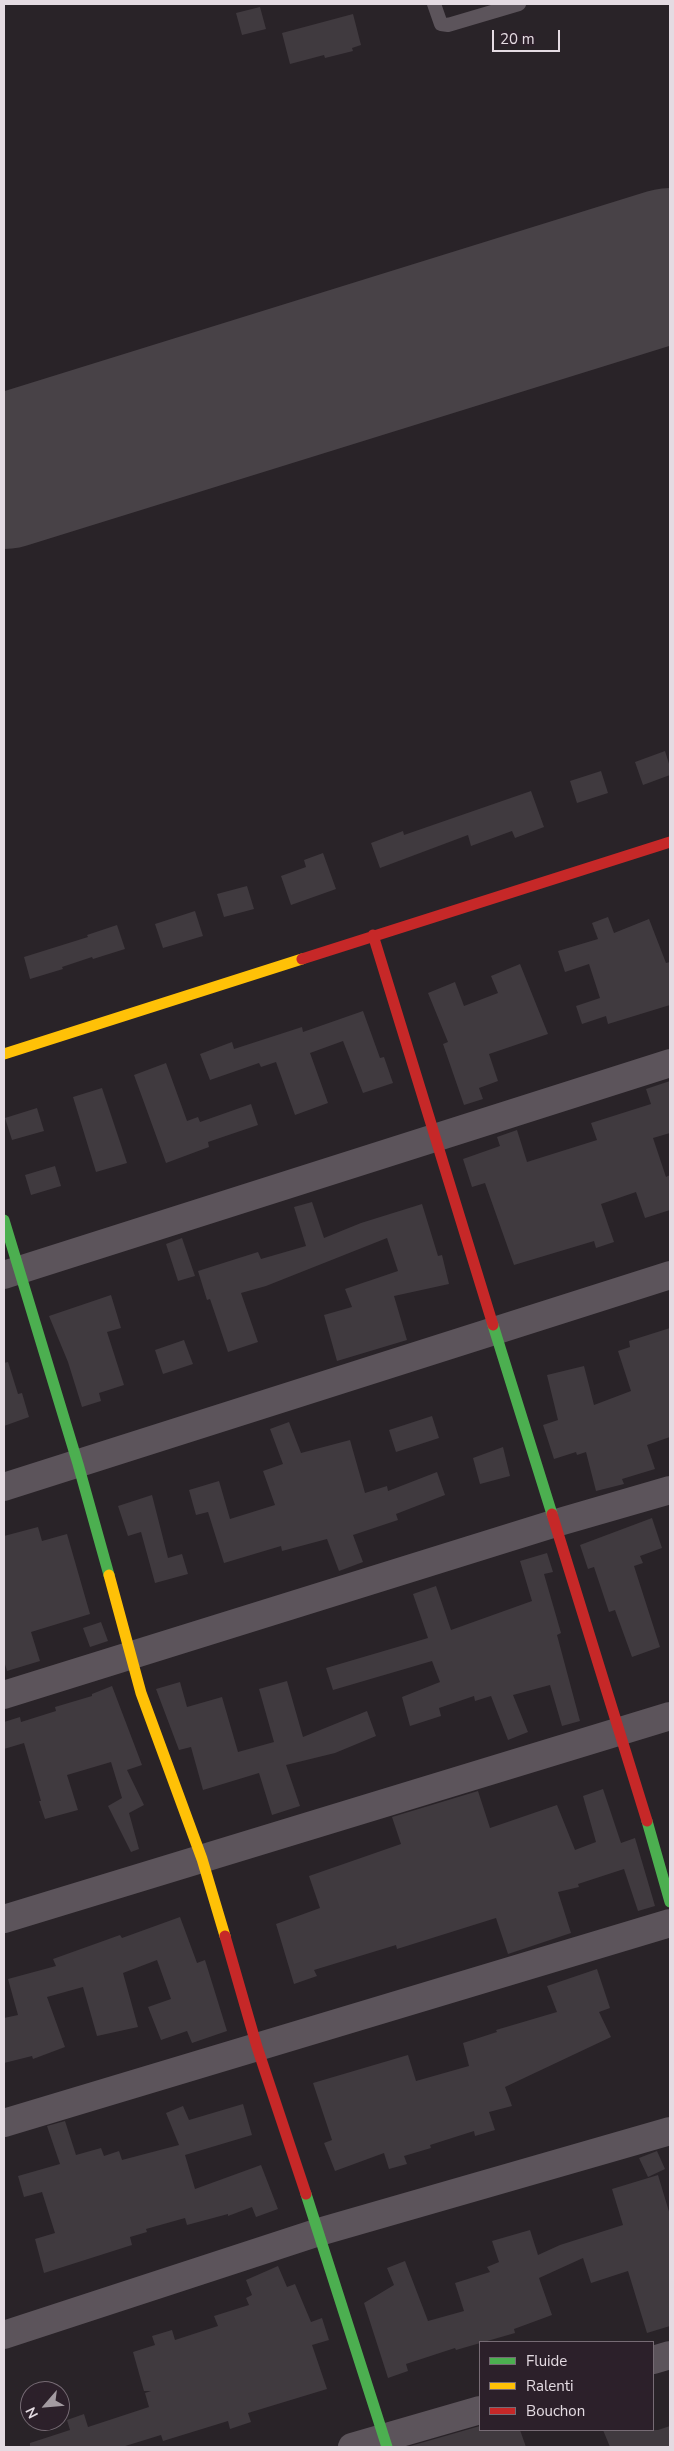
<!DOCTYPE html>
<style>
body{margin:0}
#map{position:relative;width:674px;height:2451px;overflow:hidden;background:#292328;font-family:"Nunito Sans",sans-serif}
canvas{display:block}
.frame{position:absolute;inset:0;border:5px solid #e4dbe2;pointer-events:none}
.legend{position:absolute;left:479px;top:2341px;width:175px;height:90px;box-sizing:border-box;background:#2c202a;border:1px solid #766b74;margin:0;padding:6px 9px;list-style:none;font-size:15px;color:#e4dbe2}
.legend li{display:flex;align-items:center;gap:10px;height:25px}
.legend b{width:25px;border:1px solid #766b74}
.north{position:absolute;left:20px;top:2381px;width:50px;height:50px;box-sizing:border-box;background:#2c202a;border:1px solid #766b74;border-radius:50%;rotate:243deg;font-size:14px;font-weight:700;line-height:20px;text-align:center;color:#e4dbe2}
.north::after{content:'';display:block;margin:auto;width:18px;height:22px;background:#a39ba1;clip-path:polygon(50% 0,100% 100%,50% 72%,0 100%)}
.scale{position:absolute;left:492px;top:30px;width:68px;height:22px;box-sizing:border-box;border:2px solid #e4dbe2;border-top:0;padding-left:6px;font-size:15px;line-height:18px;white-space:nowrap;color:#e4dbe2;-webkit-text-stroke:4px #2c202a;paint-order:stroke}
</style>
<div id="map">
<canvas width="674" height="2451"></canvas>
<div class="frame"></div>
<ul class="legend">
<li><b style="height:6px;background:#4caf50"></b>Fluide</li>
<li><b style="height:6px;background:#ffc107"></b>Ralenti</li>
<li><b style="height:6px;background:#c62828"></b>Bouchon</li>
</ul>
<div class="north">N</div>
<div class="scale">20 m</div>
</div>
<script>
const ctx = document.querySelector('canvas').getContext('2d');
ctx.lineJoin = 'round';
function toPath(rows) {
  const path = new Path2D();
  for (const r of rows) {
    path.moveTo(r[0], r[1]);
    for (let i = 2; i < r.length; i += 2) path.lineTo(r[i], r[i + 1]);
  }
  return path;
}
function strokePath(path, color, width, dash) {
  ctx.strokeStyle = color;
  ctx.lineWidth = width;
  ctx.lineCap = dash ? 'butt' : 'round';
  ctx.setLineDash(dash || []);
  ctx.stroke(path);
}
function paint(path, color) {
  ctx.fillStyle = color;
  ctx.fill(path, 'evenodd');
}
const runway = toPath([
 [4,472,670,265]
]);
const building = toPath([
 [260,7,266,29,242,35,236,13],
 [353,14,361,45,352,48,353,51,325,58,324,55,290,64,282,33],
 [665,751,670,767,670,775,643,785,635,762],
 [601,771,608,793,577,803,570,781],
 [531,791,544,827,515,838,512,831,471,846,468,835,380,868,371,843,403,831,404,835],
 [323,853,336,889,291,905,281,876,306,867,304,860],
 [247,886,254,909,224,917,217,894],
 [195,911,203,936,163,948,155,924],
 [608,917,614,933,649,919,666,963,670,962,670,1005,608,1024,606,1016,582,1024,576,1006,600,998,589,964,565,972,558,951,598,939,592,923],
 [117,925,125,949,93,959,92,957,62,967,63,969,30,979,24,957,88,937,87,935],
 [520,964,548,1034,489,1054,498,1081,479,1088,483,1099,464,1105,443,1044,448,1042,428,993,455,982,464,1006,498,993,491,976],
 [363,1011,380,1058,384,1057,393,1083,363,1093,343,1041,310,1053,328,1103,295,1115,276,1062,261,1067,259,1063,210,1080,200,1054,232,1042,234,1049,302,1027,303,1032],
 [166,1063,187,1121,198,1117,200,1122,251,1104,258,1125,208,1142,209,1147,166,1163,134,1075],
 [670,1081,670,1133,653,1138,666,1177,670,1175,670,1210,645,1218,636,1192,601,1204,614,1242,596,1248,594,1241,514,1265,485,1183,472,1187,463,1159,500,1146,497,1137,517,1130,527,1162,597,1140,591,1123,651,1104,646,1089],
 [102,1088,127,1163,96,1172,73,1097],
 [37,1108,44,1131,12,1140,5,1118],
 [55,1166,61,1186,31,1195,25,1175],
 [312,1202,324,1238,361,1223,422,1204,438,1256,442,1255,449,1284,394,1296,407,1340,337,1361,324,1315,352,1307,345,1289,398,1271,387,1238,266,1286,241,1293,258,1342,228,1352,210,1299,207,1300,198,1271,258,1252,261,1259,306,1246,294,1207],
 [182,1238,195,1276,178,1281,166,1244],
 [111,1295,121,1328,107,1332,124,1385,99,1393,101,1401,82,1407,68,1362,49,1316],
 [670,1328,670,1437,647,1445,655,1469,622,1479,624,1484,596,1491,586,1452,577,1455,576,1452,554,1459,543,1425,558,1420,547,1375,584,1366,594,1405,631,1391,618,1351,630,1347,629,1341],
 [184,1340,193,1364,163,1374,155,1350],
 [8,1362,18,1394,22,1393,29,1417,4,1426,4,1363],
 [432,1416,439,1438,396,1452,389,1430],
 [289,1422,301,1453,350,1440,365,1493,387,1486,388,1491,437,1472,445,1495,396,1514,398,1520,353,1535,363,1562,339,1571,327,1539,282,1551,281,1546,224,1563,208,1512,196,1515,189,1490,219,1481,230,1519,275,1505,263,1471,283,1464,270,1429],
 [503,1447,510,1476,480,1484,473,1458],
 [152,1495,168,1558,182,1554,188,1574,155,1583,141,1532,128,1536,118,1506],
 [652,1518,662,1548,640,1556,643,1563,634,1566,660,1647,632,1657,615,1610,609,1612,594,1567,588,1569,580,1545],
 [38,1527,42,1541,67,1534,90,1614,31,1632,40,1661,7,1671,4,1661,4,1536],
 [547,1553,553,1572,544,1574,561,1633,557,1635,580,1721,562,1726,550,1685,513,1695,528,1732,508,1740,491,1696,475,1701,474,1696,439,1708,441,1716,410,1726,402,1697,440,1682,432,1661,333,1690,326,1668,428,1638,413,1594,436,1586,451,1630,532,1601,520,1561],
 [101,1622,108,1641,90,1647,83,1628],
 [287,1681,303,1737,367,1711,376,1736,335,1753,286,1765,300,1806,272,1815,259,1773,203,1790,191,1747,179,1750,156,1689,180,1682,187,1707,222,1697,238,1752,274,1742,259,1689],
 [112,1686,142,1765,127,1770,144,1805,129,1813,139,1849,131,1852,108,1806,122,1798,111,1762,67,1775,78,1810,45,1819,39,1801,41,1801,24,1743,4,1749,4,1722,20,1717,21,1722,56,1711,55,1707,92,1696,92,1694],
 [603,1789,621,1843,635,1838,655,1906,638,1911,624,1869,578,1884,579,1887,558,1892,571,1933,508,1954,496,1918,397,1949,396,1945,314,1970,317,1976,294,1984,276,1924,320,1908,309,1876,401,1844,392,1817,478,1791,490,1828,557,1805,575,1850,596,1842,583,1796],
 [180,1917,197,1963,205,1960,227,2031,192,2043,187,2031,161,2040,148,2007,171,1999,157,1960,123,1973,138,2027,97,2036,83,1987,47,1997,65,2047,33,2059,32,2056,4,2063,4,2018,18,2015,8,1979,56,1966,53,1959,120,1935,122,1938],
 [597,1969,610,2008,599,2012,611,2037,505,2087,512,2106,489,2112,495,2130,475,2136,474,2131,430,2145,431,2148,404,2156,407,2164,389,2169,384,2153,335,2171,324,2143,332,2140,313,2083,408,2055,416,2081,469,2066,463,2043,497,2032,496,2030,557,2012,547,1986],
 [243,2104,252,2135,185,2155,195,2189,261,2165,278,2209,256,2217,252,2207,228,2216,228,2214,187,2225,185,2218,146,2229,147,2232,130,2237,132,2245,44,2273,35,2239,55,2233,42,2192,24,2197,18,2176,60,2164,47,2126,65,2121,76,2155,101,2148,104,2156,119,2151,122,2160,179,2145,166,2113,183,2106,189,2120],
 [657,2151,665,2169,648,2177,639,2158],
 [658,2175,670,2215,670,2326,647,2333,628,2271,591,2283,583,2258,539,2278,552,2315,514,2329,515,2333,456,2350,455,2348,406,2364,408,2371,388,2378,364,2303,394,2285,387,2268,405,2261,428,2321,464,2311,455,2283,490,2272,487,2267,499,2262,492,2241,530,2230,538,2255,560,2245,623,2225,612,2189],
 [278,2266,287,2287,295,2284,311,2322,322,2318,329,2340,312,2345,327,2389,248,2413,251,2422,230,2429,228,2421,163,2441,161,2435,122,2447,30,2447,30,2443,70,2430,67,2420,84,2414,88,2427,149,2407,145,2393,151,2391,144,2391,133,2352,155,2345,152,2336,172,2330,175,2340,218,2326,214,2316,249,2305,246,2298,252,2295,246,2280],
 [480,2426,480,2430,520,2430,526,2447,407,2447],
 [670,2426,670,2447,610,2447,603,2430,658,2430]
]);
const lane = toPath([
 [434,4,441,24,448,25,519,4]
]);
const street = toPath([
 [4,1275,670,1063],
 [4,1487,670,1275],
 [4,1695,556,1523,670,1490],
 [4,1919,670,1716],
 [4,2123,670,1923],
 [4,2335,319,2232,670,2131],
 [653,2360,670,2355],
 [352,2447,480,2410]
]);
const fast = toPath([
 [4,1220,78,1464,109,1575],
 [493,1325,552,1514],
 [647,1821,670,1902],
 [306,2194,387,2447]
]);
const slow = toPath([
 [4,1054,302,959],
 [109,1575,141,1693,202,1859,225,1936]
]);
const jam = toPath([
 [373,935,493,1325],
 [302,959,670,842],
 [552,1514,647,1821],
 [225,1936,257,2047,306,2194]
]);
strokePath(runway, '#484247', 154);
paint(building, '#403a3f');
strokePath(lane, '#5c545b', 14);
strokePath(street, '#5c545b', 28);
strokePath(fast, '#4caf50', 11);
strokePath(slow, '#ffc107', 11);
strokePath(jam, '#c62828', 11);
</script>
